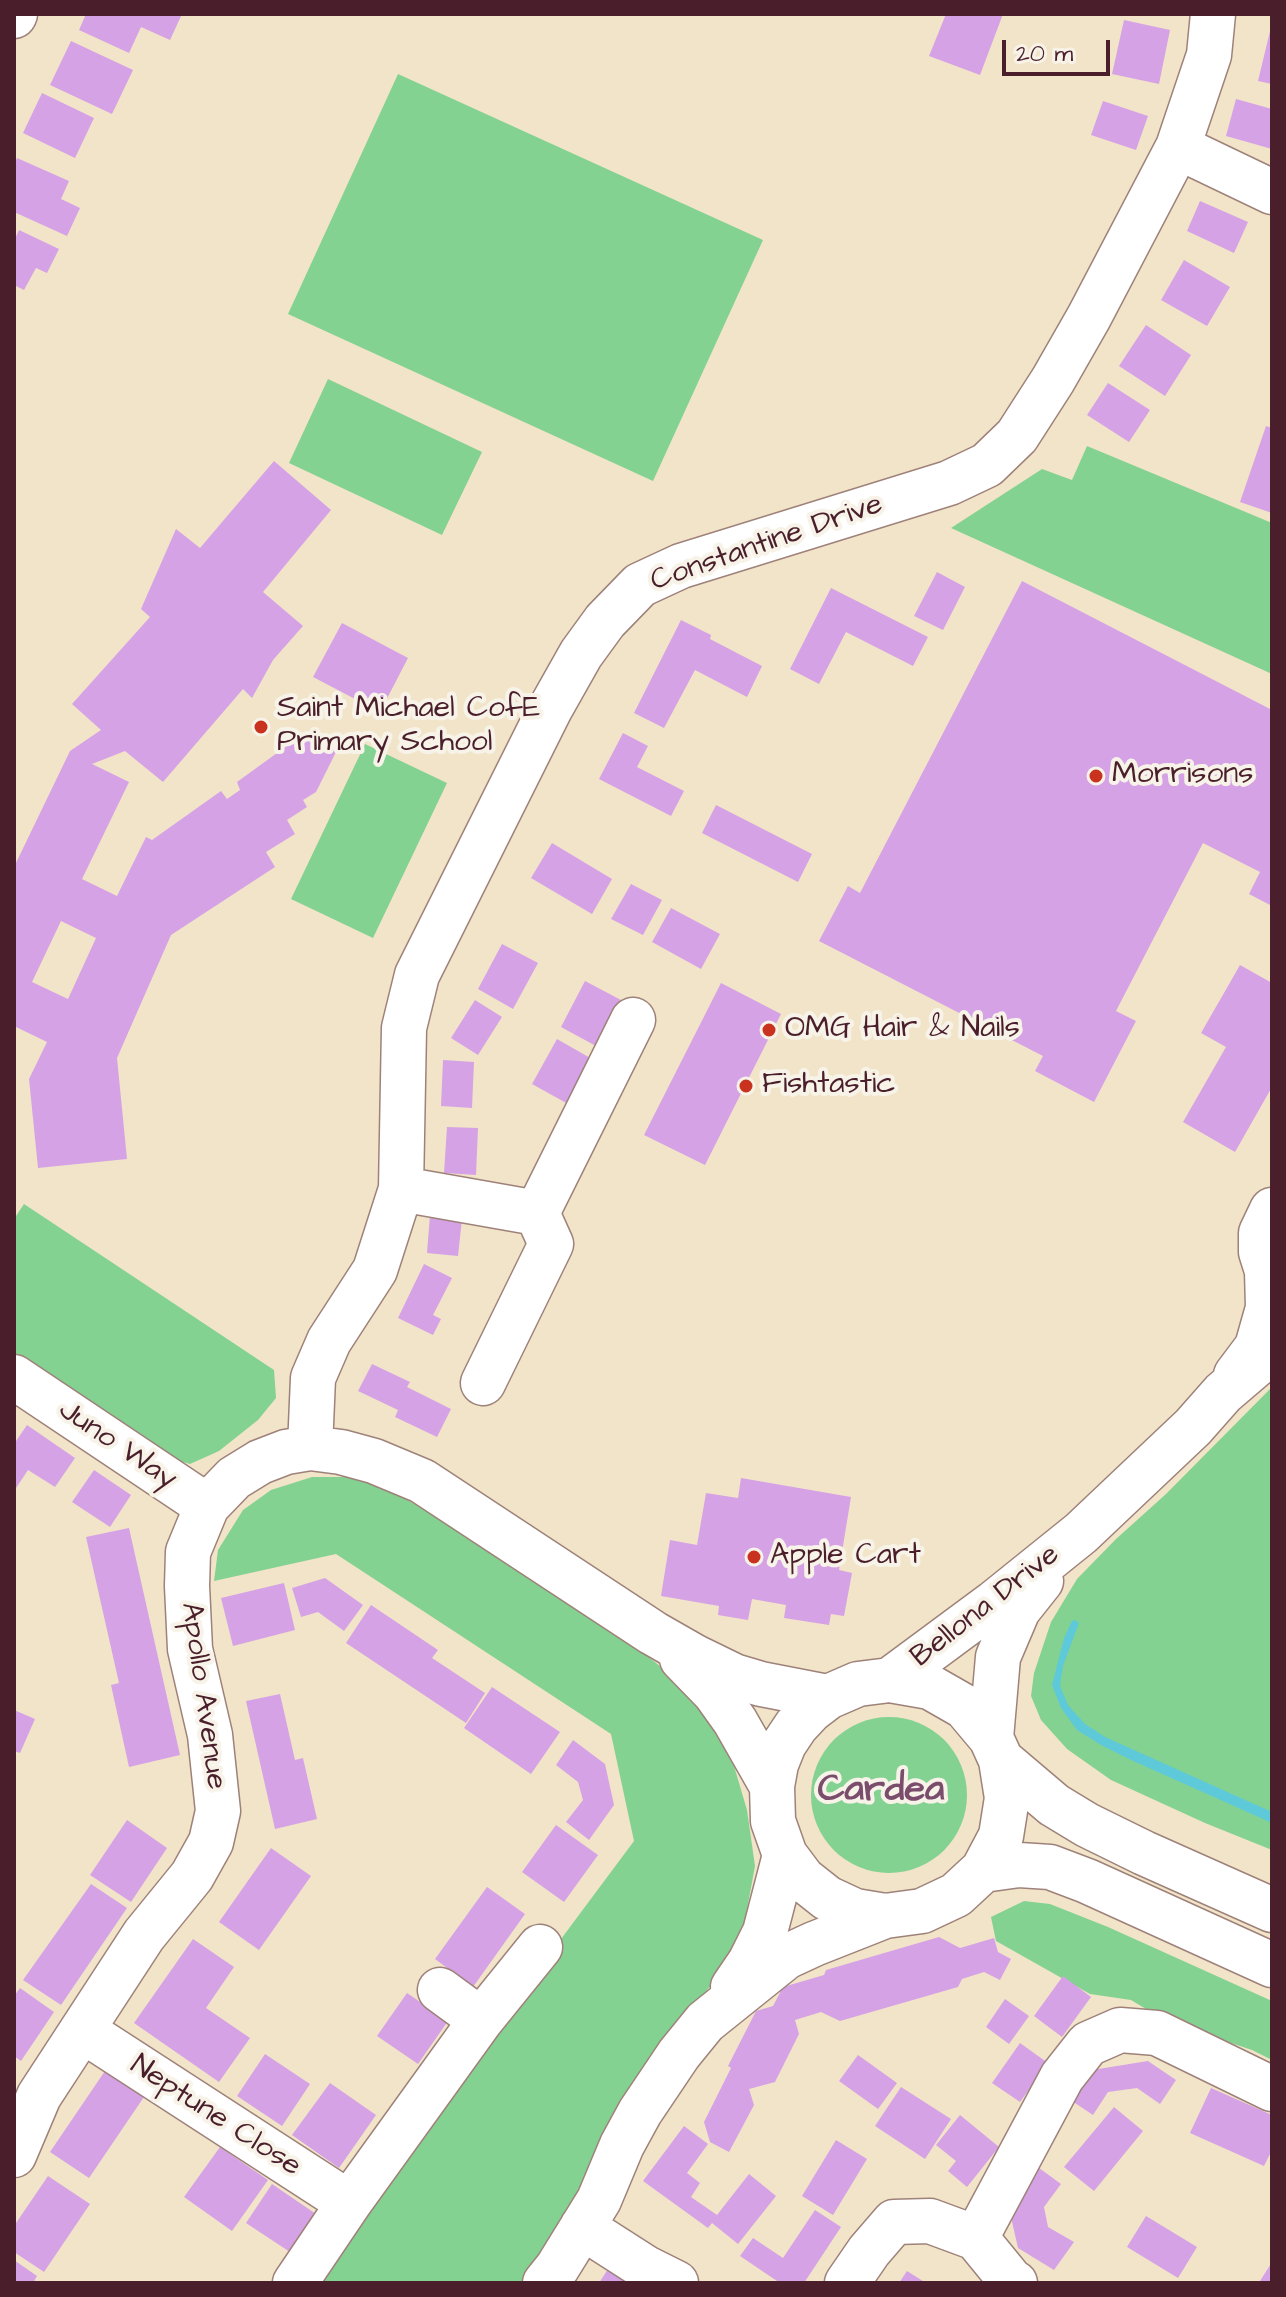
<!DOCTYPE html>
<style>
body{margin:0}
#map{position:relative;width:1286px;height:2297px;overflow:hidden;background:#f2e4c8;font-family:"Architects Daughter",sans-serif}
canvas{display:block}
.frame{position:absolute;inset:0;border:16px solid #4a1f2b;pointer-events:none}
.scale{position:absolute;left:1002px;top:40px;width:108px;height:36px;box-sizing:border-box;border:4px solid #4a1f2b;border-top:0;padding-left:10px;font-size:24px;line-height:28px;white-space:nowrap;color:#4a1f2b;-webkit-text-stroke:6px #f7f3e8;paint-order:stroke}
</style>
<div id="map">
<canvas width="1286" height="2297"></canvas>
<div class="frame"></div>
<div class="scale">20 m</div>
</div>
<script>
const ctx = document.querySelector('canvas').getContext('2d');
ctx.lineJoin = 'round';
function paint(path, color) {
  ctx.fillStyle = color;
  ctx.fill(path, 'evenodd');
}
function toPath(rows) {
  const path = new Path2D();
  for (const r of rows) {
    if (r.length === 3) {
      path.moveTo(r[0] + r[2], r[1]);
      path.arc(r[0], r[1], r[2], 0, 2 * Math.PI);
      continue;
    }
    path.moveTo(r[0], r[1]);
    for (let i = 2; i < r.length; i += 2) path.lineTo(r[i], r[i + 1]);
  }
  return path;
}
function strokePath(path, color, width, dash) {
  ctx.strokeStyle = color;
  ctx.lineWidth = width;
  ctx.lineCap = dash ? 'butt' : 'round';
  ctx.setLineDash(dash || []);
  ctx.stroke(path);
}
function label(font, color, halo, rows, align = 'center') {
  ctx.font = font + ' "Architects Daughter",sans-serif';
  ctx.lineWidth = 8;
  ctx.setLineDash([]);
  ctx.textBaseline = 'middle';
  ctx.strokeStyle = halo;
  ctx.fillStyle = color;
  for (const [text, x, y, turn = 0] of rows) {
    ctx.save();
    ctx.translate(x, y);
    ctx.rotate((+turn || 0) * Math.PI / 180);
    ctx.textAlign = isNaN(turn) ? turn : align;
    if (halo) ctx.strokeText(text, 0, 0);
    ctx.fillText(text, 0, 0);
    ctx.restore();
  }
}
const green = toPath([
 [398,74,763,240,653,481,288,314],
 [328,379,482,452,442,535,289,463],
 [1087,446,1272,523,1272,674,951,528,1042,469,1072,480],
 [365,744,447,783,373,938,291,899],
 [24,1204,274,1370,276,1398,258,1420,219,1451,190,1464,155,1454,14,1361,14,1219],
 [1272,1387,1272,1850,1205,1823,1111,1780,1067,1749,1041,1720,1031,1696,1034,1673,1051,1622,1077,1579,1116,1539,1166,1494],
 [312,1477,352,1477,403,1497,494,1553,613,1629,675,1678,707,1718,734,1766,747,1810,755,1866,745,1920,717,1977,681,2025,524,2283,322,2283,494,2029,634,1841,611,1734,336,1554,214,1581,218,1550,243,1510,271,1490],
 [889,1795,78],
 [1024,1901,1050,1904,1108,1927,1272,2001,1272,2060,1252,2050,1213,2037,1156,2022,1146,2009,1131,2000,1090,1994,996,1941,991,1917]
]);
const water = toPath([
 [1075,1620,1079,1623,1063,1666,1060,1686,1068,1705,1085,1724,1105,1737,1272,1812,1272,1823,1131,1760,1101,1745,1077,1730,1061,1708,1052,1685,1064,1638,1072,1621]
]);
const building = toPath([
 [86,14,182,14,170,40,141,27,129,53,79,30],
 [946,14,1003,14,980,75,929,56],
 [1124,20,1170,30,1159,84,1112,74],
 [1271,27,1272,27,1272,84,1258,81],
 [71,41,133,70,112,114,50,85],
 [42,93,94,118,75,158,23,133],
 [1236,99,1272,109,1272,149,1226,136],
 [1103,101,1148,116,1136,150,1091,135],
 [17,158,69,181,61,199,80,208,67,236,14,212,14,165],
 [1200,201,1248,222,1234,253,1187,231],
 [19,230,59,249,47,273,36,268,24,290,14,285,14,241],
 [1184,260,1230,287,1207,326,1161,300],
 [1146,325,1191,355,1165,396,1119,366],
 [1108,383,1150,410,1129,442,1087,415],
 [1266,426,1272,428,1272,513,1240,502],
 [274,461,331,510,263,592,303,626,273,660,252,698,243,689,163,782,125,751,92,764,129,782,82,879,117,896,146,837,152,840,221,791,227,799,240,790,237,782,306,732,338,748,316,792,303,800,307,807,287,820,295,834,266,852,275,867,171,935,117,1058,127,1159,38,1168,29,1079,47,1042,14,1026,14,867,70,751,101,730,72,704,150,617,141,609,176,529,200,548],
 [61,921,96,938,68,999,32,982],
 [937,572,965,587,943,630,914,616],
 [1022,581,1272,710,1272,906,1249,894,1260,872,1203,843,1116,1011,1136,1021,1094,1102,1035,1071,1043,1056,819,941,848,886,860,893],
 [831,588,928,637,913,666,846,632,819,684,790,669],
 [681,620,711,635,710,639,762,666,747,697,695,670,664,728,634,713],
 [342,623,408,658,380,712,313,677],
 [623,733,648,746,637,767,684,791,671,816,599,779],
 [716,805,812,854,798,882,702,833],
 [552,843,612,879,592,914,531,878],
 [631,884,662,900,643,935,611,919],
 [671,908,720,934,701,969,652,942],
 [502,944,538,963,513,1009,478,989],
 [1240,965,1272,983,1272,1087,1235,1152,1183,1122,1226,1047,1201,1033],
 [585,981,621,1000,596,1046,561,1027],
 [721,983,781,1014,705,1165,644,1135],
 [475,1000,502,1017,478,1055,451,1038],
 [557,1039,592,1059,568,1104,532,1084],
 [443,1060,474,1062,472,1108,441,1106],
 [447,1127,478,1128,476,1175,444,1173],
 [430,1215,462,1219,458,1256,427,1253],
 [424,1264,452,1278,433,1315,441,1319,433,1335,398,1318],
 [372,1364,410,1382,407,1387,451,1409,437,1437,395,1417,398,1410,358,1391],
 [27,1425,75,1458,55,1487,28,1470,14,1491,14,1444],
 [94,1470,131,1495,110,1527,72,1502],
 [741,1478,851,1497,839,1570,852,1573,844,1616,831,1614,829,1625,784,1618,786,1605,752,1599,748,1620,718,1615,719,1606,661,1596,670,1540,697,1545,706,1493,738,1498],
 [129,1528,180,1755,129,1767,111,1685,119,1683,86,1537],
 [325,1578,363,1605,344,1631,318,1612,301,1617,292,1588],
 [284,1583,295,1630,233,1646,221,1598],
 [371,1605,438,1650,432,1658,485,1693,466,1723,346,1643],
 [492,1687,560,1732,531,1774,464,1728],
 [280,1694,295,1760,303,1758,317,1819,275,1829,246,1701],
 [14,1710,35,1719,20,1753,14,1751],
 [573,1740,605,1764,614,1805,589,1840,566,1822,583,1800,578,1782,556,1765],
 [127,1820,167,1848,131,1902,90,1875],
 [556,1825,598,1855,564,1902,522,1872],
 [271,1848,311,1876,259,1950,219,1922],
 [91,1884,127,1908,61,2005,23,1980],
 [487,1887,525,1914,473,1987,435,1959],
 [939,1937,960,1948,994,1938,998,1952,1011,1959,1000,1980,984,1972,962,1979,958,1987,840,2021,821,2012,795,2020,799,2034,775,2082,749,2089,754,2105,729,2152,710,2142,704,2122,731,2068,728,2066,756,2011,773,2006,783,1987,824,1975,826,1970],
 [193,1939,234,1967,206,2008,250,2038,219,2082,134,2023],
 [1063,1976,1091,1997,1062,2037,1034,2016],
 [20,1988,54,2012,21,2061,14,2056,14,1996],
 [407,1993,448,2021,418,2064,377,2036],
 [1005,1999,1029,2016,1009,2044,986,2027],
 [1020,2043,1048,2063,1020,2102,992,2083],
 [265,2054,310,2084,282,2126,237,2096],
 [858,2055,897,2083,878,2109,839,2081],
 [1148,2061,1176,2080,1160,2104,1137,2088,1108,2092,1093,2115,1072,2101,1092,2070],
 [109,2065,148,2091,89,2178,50,2152],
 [330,2083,376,2115,339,2168,292,2135],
 [901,2087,951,2119,925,2159,875,2126],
 [1211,2088,1272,2115,1272,2150,1264,2166,1190,2133],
 [1114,2107,1143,2131,1094,2191,1064,2167],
 [960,2115,999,2147,967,2187,948,2171,956,2161,936,2145],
 [684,2126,708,2144,687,2173,700,2183,691,2197,717,2215,749,2174,776,2196,738,2244,712,2223,708,2228,643,2181],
 [836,2140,867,2159,833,2215,802,2196],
 [220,2147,268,2180,232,2231,184,2197],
 [1035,2165,1061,2184,1044,2207,1048,2227,1074,2242,1054,2270,1018,2248,1008,2204],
 [48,2176,90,2204,44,2272,14,2252,14,2226],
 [272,2184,316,2214,290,2252,246,2223],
 [815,2210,841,2227,804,2283,780,2283,740,2256,753,2238,783,2258],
 [1146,2216,1197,2247,1178,2278,1127,2247],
 [14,2260,37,2276,33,2283,14,2283],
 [1272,2262,1272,2283,1263,2283,1260,2281],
 [608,2269,630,2283,599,2283],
 [907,2271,926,2283,899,2283]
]);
const minor = toPath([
 [14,16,15,14],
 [1178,147,1272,192],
 [401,1189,537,1213,551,1244,483,1383],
 [1272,1210,1261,1233,1261,1252,1267,1271,1272,1277],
 [537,1213,633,1020],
 [1236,1375,1257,1347,1268,1308,1267,1271],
 [14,1377,207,1506],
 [310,1448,313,1378,329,1341,375,1270,401,1189,404,1028,417,975,550,709,581,654,605,621,640,585,681,566,949,483,987,465,1017,436,1053,380,1089,317,1178,147,1209,55,1213,14],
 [682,1659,715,1693,735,1721,772,1786],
 [890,1680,994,1603,1081,1533,1193,1427,1223,1393,1272,1351],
 [991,1738,998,1657,1018,1610,1041,1581],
 [1001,1760,1054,1805,1087,1825,1144,1853,1272,1910],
 [983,1870,1001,1836,1007,1798,1001,1760,991,1738,965,1707,930,1687,890,1680,858,1684,828,1697,811,1710,796,1726,784,1744,776,1764,772,1786,773,1821,785,1855,803,1879,827,1898,855,1911,885,1916,922,1911,956,1895,983,1870,1019,1865,1050,1867,1087,1881,1272,1965],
 [733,1987,750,1962,765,1932,785,1855],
 [440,1990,481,2020],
 [82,2030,349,2203],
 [14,2155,39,2096,144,1935,192,1876,211,1842,218,1811,210,1735,190,1649,187,1586,188,1552,207,1506,234,1478,260,1462,286,1452,310,1448,341,1452,374,1461,422,1481,653,1633,695,1657,734,1676,761,1684,828,1697],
 [582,2227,646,2268,676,2283],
 [976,2238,1062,2077,1088,2044,1120,2030,1157,2033,1272,2089],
 [295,2283,349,2203,481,2020,540,1947],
 [545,2283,557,2268,599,2200,622,2145,640,2112,679,2054,705,2022,786,1957,814,1944,885,1916],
 [847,2283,869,2251,894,2222,930,2221,976,2238,1012,2282,1015,2283]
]);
const markers = [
 [261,727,8,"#c8321e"],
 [1096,776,8,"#c8321e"],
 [769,1030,8,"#c8321e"],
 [746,1086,8,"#c8321e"],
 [754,1557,8,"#c8321e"]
];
const streetNames = [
 ["Constantine Drive",767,544,-19],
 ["Juno Way",117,1446,34],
 ["Bellona Drive",986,1607,-38],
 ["Apollo Avenue",202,1696,82],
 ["Neptune Close",215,2117,33]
];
const poiNames = [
 ["Saint Michael CofE",277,710],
 ["Primary School",277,744],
 ["Morrisons",1112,776],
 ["OMG Hair & Nails",785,1030],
 ["Fishtastic",762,1086],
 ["Apple Cart",770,1557]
];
const districtNames = [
 ["Cardea",881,1792]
];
paint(green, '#84d292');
paint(water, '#5ec9d8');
paint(building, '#d5a2e6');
strokePath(minor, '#9e827a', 47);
strokePath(minor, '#fff', 44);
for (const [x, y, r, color] of markers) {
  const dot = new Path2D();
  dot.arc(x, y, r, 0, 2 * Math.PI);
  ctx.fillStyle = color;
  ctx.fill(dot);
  strokePath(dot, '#f7f3e8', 3);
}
label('30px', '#4a1f2b', '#f7f3e8', streetNames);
label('30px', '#4a1f2b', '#f7f3e8', poiNames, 'left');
label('bold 38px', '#7b4d6c', '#f7f3e8', districtNames);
</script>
